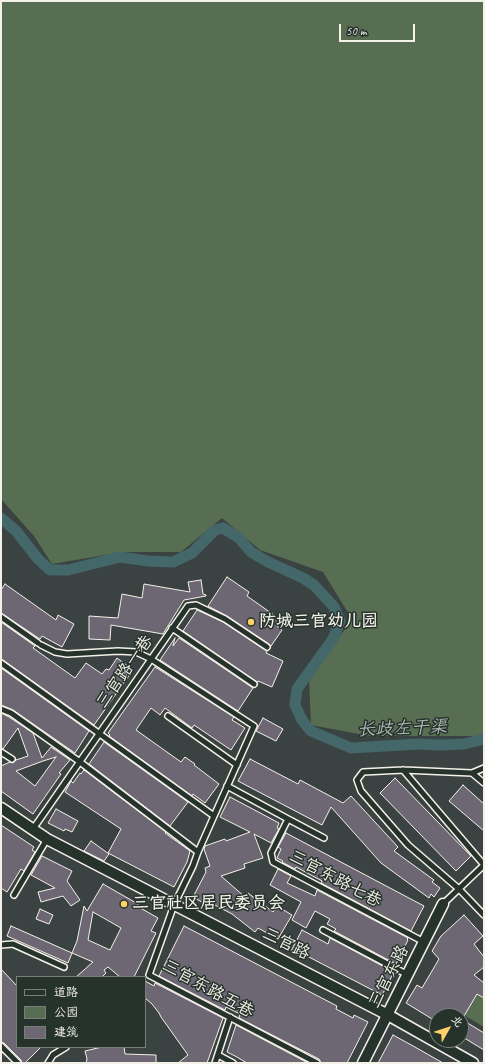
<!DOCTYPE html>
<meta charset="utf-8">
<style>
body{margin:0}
#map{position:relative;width:485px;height:1064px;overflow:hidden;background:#3b4342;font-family:Caveat,"LXGW WenKai TC",sans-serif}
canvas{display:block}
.frame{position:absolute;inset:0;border:2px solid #f4f1e8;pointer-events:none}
.legend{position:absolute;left:16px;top:976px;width:130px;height:72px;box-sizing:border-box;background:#26332d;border:1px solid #787f78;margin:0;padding:5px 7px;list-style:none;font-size:12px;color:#f4f1e8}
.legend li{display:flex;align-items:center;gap:8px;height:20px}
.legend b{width:20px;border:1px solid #787f78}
.north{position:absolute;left:429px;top:1008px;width:40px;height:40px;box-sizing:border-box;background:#26332d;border:1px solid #787f78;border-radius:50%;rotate:51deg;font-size:11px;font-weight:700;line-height:16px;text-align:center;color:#f4f1e8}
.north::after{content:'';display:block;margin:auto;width:14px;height:18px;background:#ffd166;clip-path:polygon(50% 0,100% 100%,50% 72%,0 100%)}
.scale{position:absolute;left:339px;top:24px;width:76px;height:18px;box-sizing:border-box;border:2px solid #f4f1e8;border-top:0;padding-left:5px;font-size:12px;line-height:14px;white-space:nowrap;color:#f4f1e8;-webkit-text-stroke:3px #26332d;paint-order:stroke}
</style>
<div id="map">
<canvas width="485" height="1064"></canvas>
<div class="frame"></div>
<ul class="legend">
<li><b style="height:5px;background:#26332d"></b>道路</li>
<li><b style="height:11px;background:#576e52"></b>公园</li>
<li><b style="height:11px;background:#6c6772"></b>建筑</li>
</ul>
<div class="north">北</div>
<div class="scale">50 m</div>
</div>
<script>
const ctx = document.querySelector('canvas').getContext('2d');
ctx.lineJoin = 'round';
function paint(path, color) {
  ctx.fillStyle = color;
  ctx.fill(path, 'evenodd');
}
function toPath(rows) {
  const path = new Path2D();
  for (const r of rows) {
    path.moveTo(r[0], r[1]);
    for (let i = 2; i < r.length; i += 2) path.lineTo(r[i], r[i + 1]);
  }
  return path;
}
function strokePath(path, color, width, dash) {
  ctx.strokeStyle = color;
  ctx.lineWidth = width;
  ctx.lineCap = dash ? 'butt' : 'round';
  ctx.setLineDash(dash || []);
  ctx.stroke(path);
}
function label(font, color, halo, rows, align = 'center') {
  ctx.font = font + ' Caveat,"LXGW WenKai TC",sans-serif';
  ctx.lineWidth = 3;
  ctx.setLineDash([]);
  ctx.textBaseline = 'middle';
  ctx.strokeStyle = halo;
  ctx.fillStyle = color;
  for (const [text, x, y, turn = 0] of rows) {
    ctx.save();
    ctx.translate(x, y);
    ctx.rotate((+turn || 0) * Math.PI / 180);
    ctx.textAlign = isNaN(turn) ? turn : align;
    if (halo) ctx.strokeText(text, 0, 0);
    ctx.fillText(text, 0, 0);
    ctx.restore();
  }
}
const green = toPath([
 [1,1,484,1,484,735,482,736,370,736,311,725,309,679,352,619,323,572,260,550,222,518,181,552,123,552,52,564,34,536,1,499],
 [477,994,484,998,484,1027,464,1015]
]);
const canal = toPath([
 [1,518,16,531,38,559,50,570,68,570,120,557,148,561,173,562,192,553,215,530,223,528,239,538,251,552,268,562,303,578,314,585,334,607,340,621,333,639,297,689,295,705,302,720,311,731,351,748,418,744,440,745,464,744,484,739]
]);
const building = toPath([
 [227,577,249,592,247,596,281,620,277,626,282,630,271,646,269,644,227,616,208,606,227,577],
 [201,580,203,594,206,595,206,596,184,600,163,634,111,625,110,640,89,639,89,616,118,618,122,594,142,598,144,584,190,592,188,582,201,580],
 [5,584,56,620,58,615,74,624,62,647,42,636,40,639,1,613,1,590,5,584],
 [197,610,223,622,265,650,267,651,266,653,283,661,272,687,258,681,257,682,183,631,197,610],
 [1,622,35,646,33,648,75,678,86,663,102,674,106,669,109,670,117,658,133,670,94,725,3,660,1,659,1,622],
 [175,638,173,646,179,638,253,688,238,711,160,660,175,638],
 [155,667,234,717,232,720,245,728,231,750,194,725,192,728,165,708,160,715,151,708,136,730,181,762,185,757,195,764,194,765,219,784,205,803,193,794,192,796,109,736,110,735,108,733,155,667],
 [1,668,89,731,75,753,13,710,1,705,1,668],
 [1,713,9,717,33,733,42,758,51,747,70,760,59,773,61,774,33,814,1,791,1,766,10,762,13,763,16,760,28,756,18,728,3,749,1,748,1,713],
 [56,757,35,786,16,771,43,761,56,757],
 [263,718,283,729,276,741,256,731,263,718],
 [104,742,188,802,170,826,89,764,104,742],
 [250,759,298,784,300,780,343,803,351,796,398,847,394,851,434,880,432,882,440,888,434,897,431,894,429,898,381,863,331,807,322,825,238,781,250,759],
 [84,770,166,832,165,833,190,851,187,862,174,887,108,853,121,829,65,792,71,781,73,783,80,773,81,774,84,770],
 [395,778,471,856,456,871,380,793,395,778],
 [463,785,484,804,484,831,449,801,463,785],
 [230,797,279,823,277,828,279,829,271,843,254,834,263,858,244,864,245,868,221,876,245,897,248,893,273,912,277,906,292,915,278,939,258,928,255,932,232,914,209,902,207,905,193,897,206,872,205,868,210,866,204,849,205,846,225,839,226,841,250,832,220,817,230,797],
 [56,809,78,821,72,832,65,829,64,831,48,823,56,809],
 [1,825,34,847,32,850,35,852,24,871,21,869,7,892,1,888,1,825],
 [286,833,424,906,411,931,321,883,322,881,296,867,295,869,282,862,283,861,277,858,281,849,278,847,286,833],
 [91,841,109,854,104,861,84,851,91,841],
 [42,856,72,871,67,881,80,900,71,906,63,896,41,902,38,892,55,888,31,875,42,856],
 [278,869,291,876,287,883,315,896,317,890,408,938,407,939,408,940,396,964,334,931,336,929,327,924,330,919,315,911,306,928,292,920,301,902,270,885,278,869],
 [103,884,138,904,137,906,158,918,151,931,156,933,134,977,120,977,108,967,104,970,106,973,102,977,76,977,93,962,72,953,77,941,84,906,87,911,103,884],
 [93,912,121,928,110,950,88,940,93,912],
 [40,909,53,915,49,924,36,919,40,909],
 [464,915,483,936,474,944,484,957,484,967,474,975,484,983,484,998,477,994,464,1016,437,1016,437,1022,406,1003,417,985,422,988,439,959,432,951,441,936,464,915],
 [11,926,72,953,68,963,7,936,11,926],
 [184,926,337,1006,336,1009,353,1018,354,1015,368,1022,347,1063,321,1063,319,1059,239,1018,240,1014,226,1007,225,1010,159,976,184,926],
 [302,930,328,944,330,938,392,971,391,973,393,974,382,995,305,955,303,958,291,951,302,930],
 [1,969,17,986,17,1047,41,1047,25,1063,22,1063,21,1060,4,1043,1,1042,1,969],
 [145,981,154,986,155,983,223,1018,207,1063,178,1063,188,1055,161,1017,159,1013,152,1004,145,998,145,981],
 [461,1019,484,1033,484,1050,461,1036,461,1019],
 [236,1025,308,1063,247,1063,235,1056,227,1052,236,1025],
 [393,1035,415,1047,443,1063,378,1063,393,1035],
 [102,1047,124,1047,125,1054,156,1055,156,1063,86,1063,87,1059,85,1051,102,1047]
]);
const lane = toPath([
 [1,617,38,643],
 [172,628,254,684],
 [41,645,55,652,67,654,118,651,136,652,151,659,254,726,198,852,193,866,174,905,149,975,317,1063],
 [1,663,214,816],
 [1,709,11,713,80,762,198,852],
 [168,716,237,765],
 [1,752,12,759],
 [403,770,484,865],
 [472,773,484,768],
 [484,783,472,773,403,770,363,772,357,780,361,791,408,845,459,889,484,915],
 [227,786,288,819,271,853,273,862,424,942],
 [288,819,324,838],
 [33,829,188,606,196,605,225,619,267,647],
 [14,895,47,839],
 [443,904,484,865],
 [323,930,408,975],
 [1,945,13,944,64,967],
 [1,1046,18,1063],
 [218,1055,233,1063],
 [48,1063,53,1055,66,1047],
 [215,1063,230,1017]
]);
const street = toPath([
 [1,808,47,839,388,1015,473,1063],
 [363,1063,443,904]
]);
const markers = [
 [251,622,4,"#ffd166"],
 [124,904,4,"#ffd166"]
];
const poiNames = [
 ["防城三官幼儿园",259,622],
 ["三官社区居民委员会",132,904]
];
const streetNames = [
 ["三官路一巷",125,672,-55],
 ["三官东路七巷",335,879,28],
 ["三官路",286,944,27],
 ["三官东路",389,977,-63],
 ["三官东路五巷",208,989,29]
];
const waterNames = [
 ["长歧左干渠",402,729,-2]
];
paint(green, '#576e52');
strokePath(canal, '#44676a', 11);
paint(building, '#6c6772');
strokePath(building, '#f4f1e8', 1);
strokePath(lane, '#f4f1e8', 8);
strokePath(street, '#f4f1e8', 13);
strokePath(lane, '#26332d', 5);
strokePath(street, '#26332d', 10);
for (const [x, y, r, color] of markers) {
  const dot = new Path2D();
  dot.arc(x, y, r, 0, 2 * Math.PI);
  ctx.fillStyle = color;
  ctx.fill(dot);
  strokePath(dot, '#26332d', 1.5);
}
label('bold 17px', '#f4f1e8', '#26332d', poiNames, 'left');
label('17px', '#f4f1e8', '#26332d', streetNames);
label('italic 18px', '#aebab6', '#26332d', waterNames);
</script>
